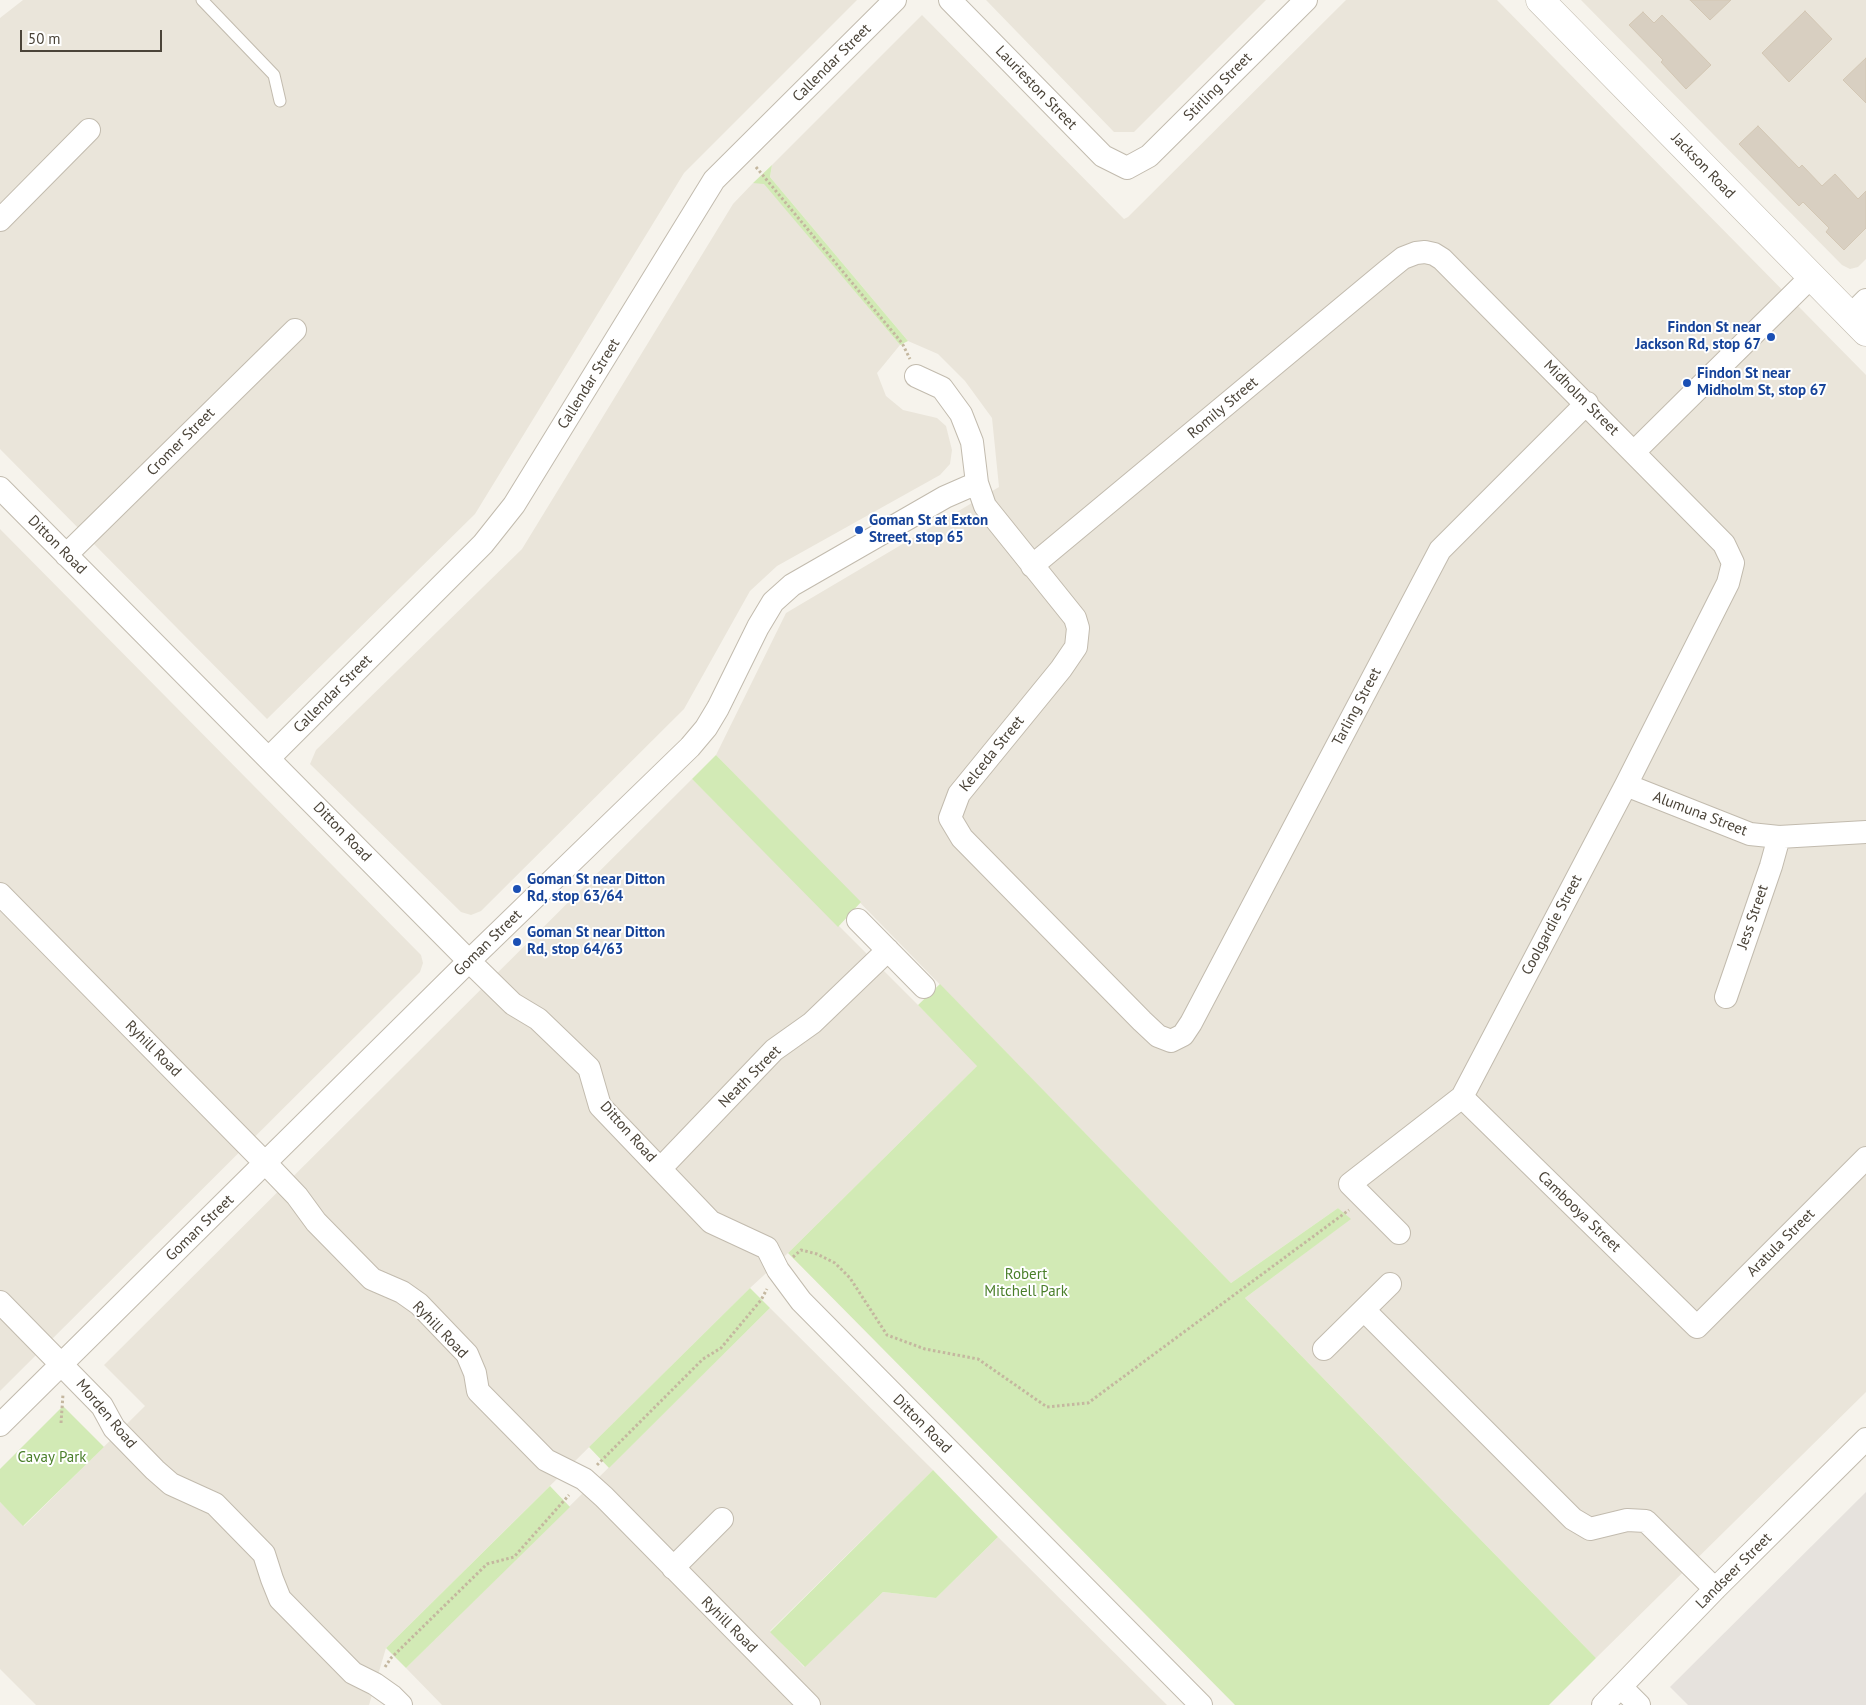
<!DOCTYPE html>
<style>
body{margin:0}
#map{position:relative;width:1866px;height:1705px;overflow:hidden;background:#f6f3ec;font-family:"PT Sans",sans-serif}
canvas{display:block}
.scale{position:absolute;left:20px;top:30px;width:142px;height:22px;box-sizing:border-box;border:2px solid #4b4439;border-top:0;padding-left:6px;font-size:15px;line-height:18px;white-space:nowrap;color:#4b4439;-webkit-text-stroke:4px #fff;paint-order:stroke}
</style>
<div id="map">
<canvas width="1866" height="1705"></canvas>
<div class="scale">50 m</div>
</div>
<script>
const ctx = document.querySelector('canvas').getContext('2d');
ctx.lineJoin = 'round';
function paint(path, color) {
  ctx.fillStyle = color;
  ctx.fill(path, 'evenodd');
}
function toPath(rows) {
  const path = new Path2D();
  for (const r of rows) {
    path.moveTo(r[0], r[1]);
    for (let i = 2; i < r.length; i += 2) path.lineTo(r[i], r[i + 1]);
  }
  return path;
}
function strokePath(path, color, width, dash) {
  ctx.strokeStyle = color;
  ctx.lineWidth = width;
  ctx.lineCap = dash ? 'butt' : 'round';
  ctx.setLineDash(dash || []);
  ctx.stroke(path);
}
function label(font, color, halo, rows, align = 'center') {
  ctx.font = font + ' "PT Sans",sans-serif';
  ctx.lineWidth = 4;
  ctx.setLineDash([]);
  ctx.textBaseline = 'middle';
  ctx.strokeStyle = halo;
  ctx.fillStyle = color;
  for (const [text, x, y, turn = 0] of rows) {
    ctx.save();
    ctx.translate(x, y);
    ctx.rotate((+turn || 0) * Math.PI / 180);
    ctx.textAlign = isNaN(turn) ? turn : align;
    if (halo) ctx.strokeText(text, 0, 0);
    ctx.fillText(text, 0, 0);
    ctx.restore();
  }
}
const residential = toPath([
 [23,0,857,0,684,173,475,514,267,719,0,449,0,18],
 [986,0,1266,0,1134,132,1114,132],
 [1346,0,1497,0,1866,375,1866,1392,1596,1658,1245,1298,1350,1219,1338,1208,1231,1283,716,755,786,613,999,487,992,418,965,381,938,354,908,341,770,177,772,165,922,15,1124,219,1128,217],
 [1581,0,1866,0,1866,259,1858,267,1850,269,1842,265],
 [753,183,764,183,900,345,877,373,886,396,903,410,937,418,946,426,952,450,950,464,940,475,777,566,750,591,684,709,481,911,471,915,461,912,310,764,316,750,522,549,733,204],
 [0,529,421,955,423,963,420,972,0,1391],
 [692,779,978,1065,788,1253,750,1288,386,1648,369,1705,36,1705,0,1669,0,1502,24,1526,145,1406,104,1365],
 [770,1308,933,1470,770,1631,804,1667,883,1592,936,1598,998,1537,1167,1705,442,1705,406,1668]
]);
const industrial = toPath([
 [1866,1492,1866,1705,1688,1705,1670,1687]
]);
const green = toPath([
 [772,165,770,177,908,341,900,345,764,184,753,183],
 [716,755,861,902,838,927,692,779],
 [940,984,1231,1283,1338,1208,1351,1219,1245,1298,1596,1658,1549,1705,1235,1705,788,1253,977,1066,918,1005],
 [750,1288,770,1308,609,1468,589,1447],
 [63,1406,104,1447,23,1526,0,1502,0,1469],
 [933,1470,998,1537,936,1598,883,1592,805,1667,770,1632],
 [550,1486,570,1507,406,1668,386,1648]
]);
const building = toPath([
 [1690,0,1731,0,1710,20,1690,0],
 [1805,11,1832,39,1789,82,1762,53,1805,11],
 [1643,12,1654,23,1662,15,1711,65,1686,89,1661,62,1663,60,1629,25,1643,12],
 [1866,58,1866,103,1843,80,1866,58],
 [1758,126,1799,168,1802,165,1822,186,1835,174,1858,199,1866,191,1866,228,1844,250,1826,232,1829,228,1803,202,1799,206,1739,144,1758,126]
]);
const path = toPath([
 [756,167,902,343,910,359],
 [793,1257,801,1250,817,1254,835,1263,850,1278,887,1335,925,1349,978,1359,1047,1407,1088,1403,1349,1210],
 [61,1423,63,1394],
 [597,1465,703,1359,721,1348,761,1300,767,1289],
 [385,1667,391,1658,487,1564,514,1557,569,1495]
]);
const service = toPath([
 [202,0,274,75,280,101]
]);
const minor = toPath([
 [950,0,1103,156,1127,168,1149,156,1306,0],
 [0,220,89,130],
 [1850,316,1866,300],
 [916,376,942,388,961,414,972,442,977,483,985,506,1075,618,1078,628,1076,647,1061,669,959,794,950,818,962,838,1142,1021,1158,1036,1171,1041,1183,1035,1191,1023,1440,550,1587,403],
 [1634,452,1811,277],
 [0,488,469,961,513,1004,538,1019,589,1068,600,1106,711,1222,767,1248,778,1270,801,1301,1201,1705],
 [66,555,295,330],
 [1032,566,1388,270,1403,258,1416,253,1425,252,1434,254,1442,259,1724,544,1733,563,1728,583,1626,785,1462,1097,1350,1184,1399,1233],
 [269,758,483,544,514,505,714,180,895,0],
 [1626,785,1750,834,1779,837,1866,832],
 [0,894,274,1172,297,1196,316,1222,372,1279,402,1292,419,1304,467,1354,475,1373,478,1391,546,1460,584,1479,604,1497,809,1705],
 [858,920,924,987],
 [1726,997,1771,866,1779,837],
 [1462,1097,1697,1327,1866,1158],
 [661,1168,774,1050,812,1023,888,950],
 [0,1302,102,1406,114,1428,155,1470,171,1484,215,1504,264,1554,272,1579,280,1599,353,1673,375,1684,392,1696,401,1705],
 [1364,1310,1573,1519,1590,1529,1627,1520,1646,1521,1715,1589],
 [1324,1349,1390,1284],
 [0,1425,469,961,690,747,706,728,718,708,758,627,773,602,792,585,945,497,977,483],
 [673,1568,722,1519],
 [1621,1687,1639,1705],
 [1603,1705,1715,1589,1866,1439]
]);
const tertiary = toPath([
 [1540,0,1866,332]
]);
const markers = [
 [1771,337,5,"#1a4fb4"],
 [1687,383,5,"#1a4fb4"],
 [859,530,5,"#1a4fb4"],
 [517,889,5,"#1a4fb4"],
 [517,942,5,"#1a4fb4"]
];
const streetNames = [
 ["Callendar Street",832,63,-45],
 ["Stirling Street",1218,87,-45],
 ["Laurieston Street",1036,88,46],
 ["Jackson Road",1703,166,46],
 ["Callendar Street",589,384,-58],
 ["Midholm Street",1581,398,45],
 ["Romily Street",1223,408,-40],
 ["Cromer Street",181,442,-45],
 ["Ditton Road",57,545,45],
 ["Callendar Street",333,694,-45],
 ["Tarling Street",1357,707,-62],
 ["Kelceda Street",992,754,-51],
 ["Alumuna Street",1700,814,21],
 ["Ditton Road",342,832,46],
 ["Jess Street",1753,917,-71],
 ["Coolgardie Street",1552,925,-62],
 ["Goman Street",488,943,-44],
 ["Ryhill Road",153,1049,45],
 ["Neath Street",750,1077,-45],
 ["Ditton Road",628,1132,48],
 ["Cambooya Street",1579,1212,44],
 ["Goman Street",200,1228,-44],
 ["Aratula Street",1781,1243,-45],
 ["Ryhill Road",440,1330,46],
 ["Morden Road",106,1414,50],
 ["Ditton Road",922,1424,45],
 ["Landseer Street",1734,1571,-45],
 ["Ryhill Road",729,1625,45]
];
const transitNames = [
 ["Findon St near",1761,328,"right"],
 ["Jackson Rd, stop 67",1761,345,"right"],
 ["Findon St near",1697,374],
 ["Midholm St, stop 67",1697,391],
 ["Goman St at Exton",869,521],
 ["Street, stop 65",869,538],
 ["Goman St near Ditton",527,880],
 ["Rd, stop 63/64",527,897],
 ["Goman St near Ditton",527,933],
 ["Rd, stop 64/63",527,950]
];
const parkNames = [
 ["Robert",1026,1275],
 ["Mitchell Park",1026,1292],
 ["Cavay Park",52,1458]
];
paint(residential, '#eae5da');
paint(industrial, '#e6e2dd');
paint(green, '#d2eab5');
paint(building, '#d8cfc1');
strokePath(building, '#d3c7b4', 1);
strokePath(service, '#c2bbae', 13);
strokePath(minor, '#c2bbae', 24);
strokePath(tertiary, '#c2bbae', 29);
strokePath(path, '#c4b79f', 3, [2.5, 2.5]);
strokePath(service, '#fff', 11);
strokePath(minor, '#fff', 22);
strokePath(tertiary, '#fff', 28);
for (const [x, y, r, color] of markers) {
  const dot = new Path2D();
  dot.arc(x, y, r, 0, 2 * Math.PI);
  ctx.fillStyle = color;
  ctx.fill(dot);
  strokePath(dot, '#fff', 2);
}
label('15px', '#4b4439', '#fff', streetNames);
label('bold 15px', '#164399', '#fff', transitNames, 'left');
label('15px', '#4a7f2a', '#fff', parkNames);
</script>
